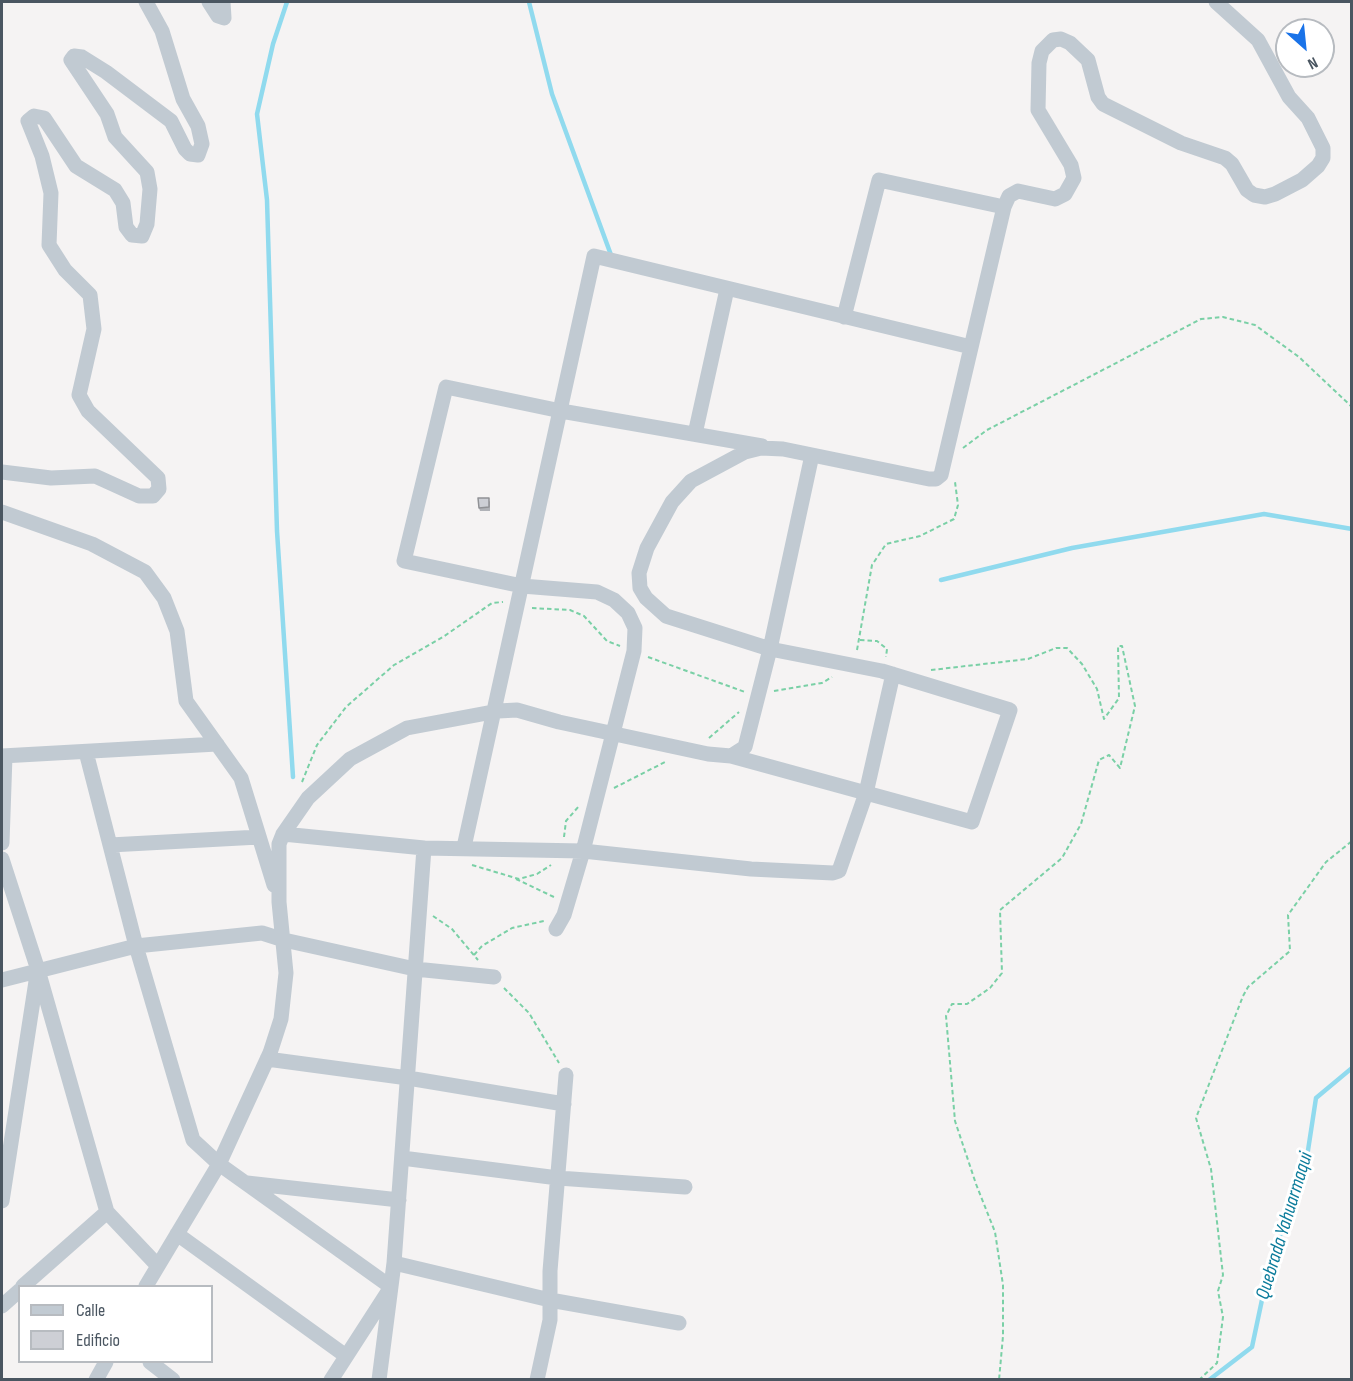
<!DOCTYPE html>
<style>
body{margin:0}
#map{position:relative;width:1353px;height:1381px;overflow:hidden;background:#f5f3f3;font-family:"Sofia Sans Condensed",sans-serif}
canvas{display:block}
.frame{position:absolute;inset:0;border:3px solid #4a5661;pointer-events:none}
.legend{position:absolute;left:18px;top:1285px;width:195px;height:78px;box-sizing:border-box;background:#fff;border:2px solid #b7bbc0;margin:0;padding:8px 10px;list-style:none;font-size:18px;color:#4a5661}
.legend li{display:flex;align-items:center;gap:12px;height:30px}
.legend b{width:30px;border:2px solid #b7bbc0}
.north{position:absolute;left:1275px;top:18px;width:60px;height:60px;box-sizing:border-box;background:#fff;border:2px solid #b7bbc0;border-radius:50%;rotate:153deg;font-size:16px;font-weight:700;line-height:24px;text-align:center;color:#4a5661}
.north::after{content:'';display:block;margin:auto;width:21px;height:27px;background:#1a73e8;clip-path:polygon(50% 0,100% 100%,50% 72%,0 100%)}
</style>
<div id="map">
<canvas width="1353" height="1381"></canvas>
<div class="frame"></div>
<ul class="legend">
<li><b style="height:8px;background:#c1cad2"></b>Calle</li>
<li><b style="height:16px;background:#cdcfd5"></b>Edificio</li>
</ul>
<div class="north">N</div>
</div>
<script>
const ctx = document.querySelector('canvas').getContext('2d');
ctx.lineJoin = 'round';
function toPath(rows) {
  const path = new Path2D();
  for (const r of rows) {
    path.moveTo(r[0], r[1]);
    for (let i = 2; i < r.length; i += 2) path.lineTo(r[i], r[i + 1]);
  }
  return path;
}
function strokePath(path, color, width, dash) {
  ctx.strokeStyle = color;
  ctx.lineWidth = width;
  ctx.lineCap = dash ? 'butt' : 'round';
  ctx.setLineDash(dash || []);
  ctx.stroke(path);
}
function paint(path, color) {
  ctx.fillStyle = color;
  ctx.fill(path, 'evenodd');
}
function label(font, color, halo, rows, align = 'center') {
  ctx.font = font + ' "Sofia Sans Condensed",sans-serif';
  ctx.lineWidth = 6;
  ctx.setLineDash([]);
  ctx.textBaseline = 'middle';
  ctx.strokeStyle = halo;
  ctx.fillStyle = color;
  for (const [text, x, y, turn = 0] of rows) {
    ctx.save();
    ctx.translate(x, y);
    ctx.rotate((+turn || 0) * Math.PI / 180);
    ctx.textAlign = isNaN(turn) ? turn : align;
    if (halo) ctx.strokeText(text, 0, 0);
    ctx.fillText(text, 0, 0);
    ctx.restore();
  }
}
const stream = toPath([
 [287,2,273,44,257,114,267,200,277,531,293,777],
 [529,2,552,94,611,255],
 [941,580,1072,548,1264,514,1352,529],
 [1209,1380,1252,1347,1270,1262,1305,1170,1316,1098,1352,1068]
]);
const path = toPath([
 [963,448,987,430,1201,319,1223,317,1255,325,1299,357,1352,407],
 [532,608,570,610,584,616,607,641,620,646],
 [860,640,877,641,887,649,886,657],
 [857,650,872,565,886,544,920,536,954,519,958,505,955,482],
 [648,657,745,692],
 [931,670,1028,659,1056,648,1067,648,1082,664,1097,689,1104,719,1119,698,1118,646,1122,646,1135,706,1120,768,1109,755,1099,760,1081,824,1062,858,1000,910,1002,973,990,988,967,1004,952,1004,946,1016,955,1121,976,1184,995,1232,1003,1285,1003,1336,999,1380],
 [774,691,822,683,832,677],
 [709,738,739,712],
 [302,782,317,745,346,707,394,665,443,637,492,603,503,602],
 [614,788,667,761],
 [564,837,566,821,579,806],
 [472,865,519,879,537,874,551,865],
 [516,879,554,897],
 [433,916,452,929,478,960],
 [474,955,482,946,512,928,544,921],
 [504,988,529,1013,559,1063],
 [1199,1380,1217,1363,1223,1317,1218,1291,1223,1275,1211,1169,1196,1118,1243,996,1248,987,1290,951,1288,915,1326,862,1352,841]
]);
const street = toPath([
 [209,2,218,16,224,18,223,2],
 [844,317,879,180,1004,207],
 [695,434,727,289],
 [2,472,51,478,95,476,139,496,153,496,159,489,158,478,88,411,79,395,94,329,90,295,65,270,49,245,51,193,42,156,28,121,34,116,44,118,76,166,115,190,123,203,126,227,132,235,142,236,147,224,150,189,147,172,115,137,107,114,71,60,74,56,82,57,106,72,171,121,185,149,190,154,198,155,202,144,198,126,183,99,162,31,146,2],
 [2,512,92,544,145,572,164,598,177,631,186,701,241,778,274,885],
 [86,752,136,946,193,1140,219,1164,391,1287,331,1380],
 [2,756,217,744],
 [731,756,972,822,1010,710,882,671,770,649,812,455],
 [283,834,424,848],
 [2,843,5,756],
 [110,845,259,837],
 [464,847,594,256,971,347],
 [2,859,38,970,107,1212,158,1266],
 [556,929,564,915,583,851,634,651,635,628,628,613,614,600,597,592,522,586,404,561,446,387,561,411,762,446],
 [2,980,136,946,262,933,284,940,415,969,494,977],
 [267,1059,408,1078,564,1104],
 [402,1158,558,1178,685,1187],
 [247,1183,399,1200],
 [2,1201,37,975],
 [177,1234,346,1356],
 [394,1263,550,1300,679,1323],
 [23,1286,107,1212],
 [146,1286,219,1164,270,1053,281,1019,286,973,279,902,279,844,283,834,308,798,350,759,407,728,498,711,517,710,559,722,708,754,731,756,745,747,770,649,666,616,646,598,640,588,639,573,647,548,672,502,691,481,745,452,761,448,783,449,929,479,936,479,941,475,1004,207,1009,196,1018,191,1055,199,1065,194,1074,178,1071,165,1038,110,1039,63,1042,51,1053,40,1061,39,1070,43,1088,60,1098,97,1103,104,1181,143,1225,158,1232,164,1247,190,1254,195,1265,197,1275,194,1302,180,1318,166,1323,158,1323,148,1308,118,1289,97,1258,40,1216,2],
 [2,1306,20,1290],
 [150,1362,173,1380],
 [96,1380,106,1362],
 [379,1380,394,1263,424,848,583,851,751,869,833,873,839,871,866,793,893,674],
 [537,1380,550,1320,550,1271,566,1075]
]);
const wall = toPath([
 [490,501,490,511,480,511,479,508]
]);
const building = toPath([
 [478,498,489,498,489,507,479,508,478,498]
]);
const waterNames = [
 ["Quebrada Yahuarmaqui",1285,1226,-73]
];
strokePath(stream, '#90daee', 4.5);
strokePath(path, '#7ad0a6', 2, [4.5, 3]);
strokePath(street, '#c1cad2', 15);
paint(wall, '#b0b2b7');
paint(building, '#cdcfd5');
strokePath(building, '#909195', 1.5);
label('italic 20px', '#0c7c9b', '#fff', waterNames);
</script>
